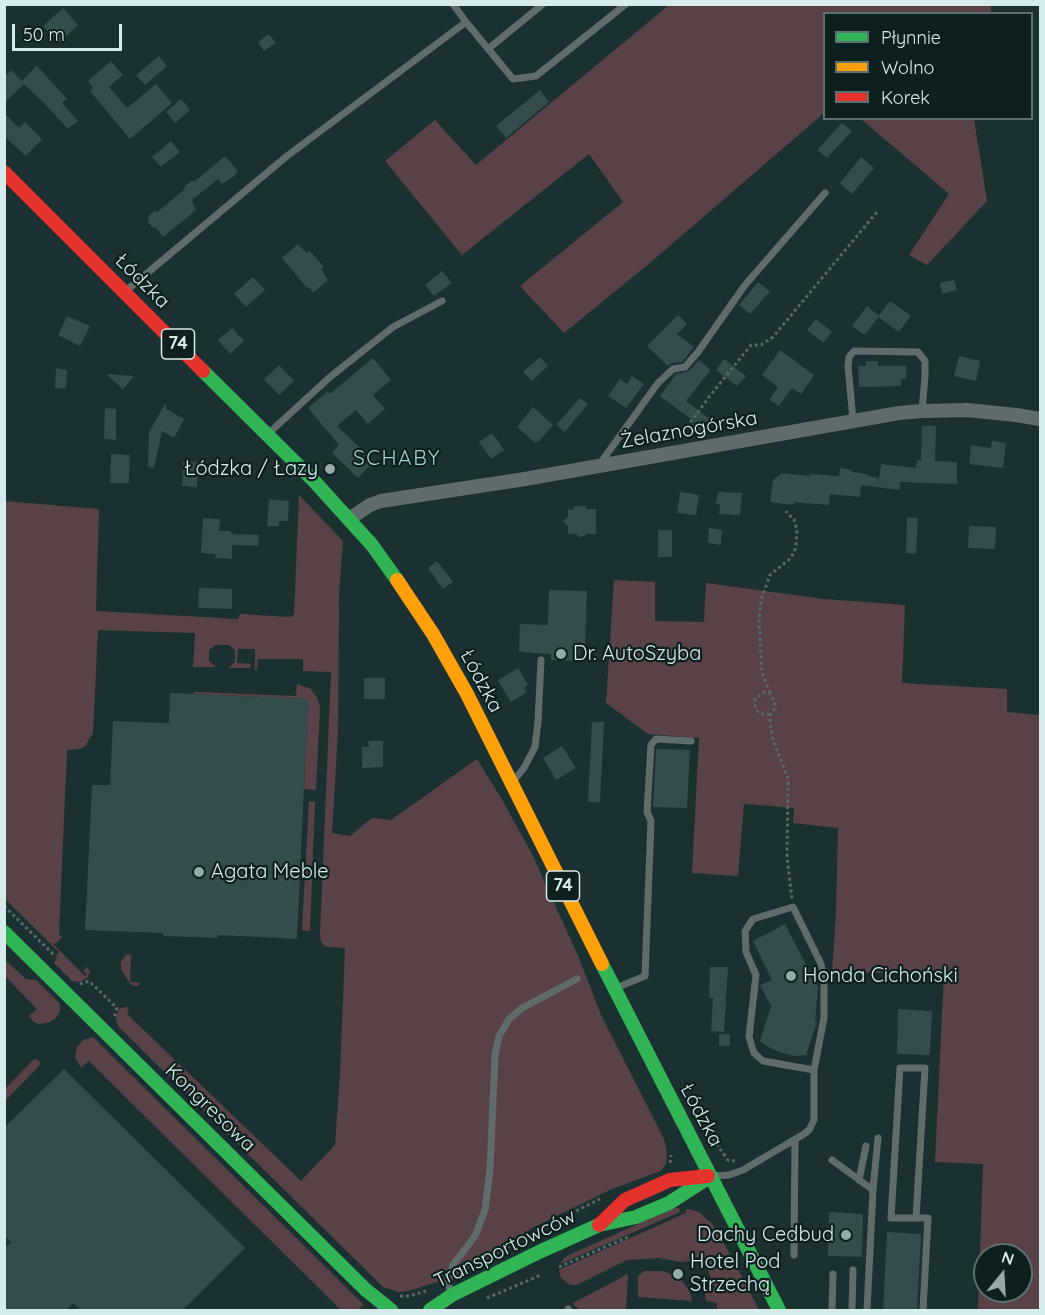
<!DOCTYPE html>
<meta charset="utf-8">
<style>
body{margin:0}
#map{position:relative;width:1045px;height:1315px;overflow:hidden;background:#1b3131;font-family:Quicksand,sans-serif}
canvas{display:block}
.frame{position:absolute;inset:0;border:6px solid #d6ebeb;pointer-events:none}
.legend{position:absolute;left:823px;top:12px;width:210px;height:108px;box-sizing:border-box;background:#0e1f1f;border:2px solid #5e7171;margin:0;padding:8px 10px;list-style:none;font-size:18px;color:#d6ebeb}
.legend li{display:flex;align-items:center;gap:12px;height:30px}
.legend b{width:30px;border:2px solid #5e7171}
.north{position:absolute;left:973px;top:1243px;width:60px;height:60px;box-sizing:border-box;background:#0e1f1f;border:2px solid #5e7171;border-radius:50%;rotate:18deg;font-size:16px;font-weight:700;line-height:24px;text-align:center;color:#d6ebeb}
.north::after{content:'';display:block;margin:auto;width:21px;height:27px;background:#95aaaa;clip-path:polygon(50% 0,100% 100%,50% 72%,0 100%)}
.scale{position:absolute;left:12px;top:24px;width:110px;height:27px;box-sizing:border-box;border:3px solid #d6ebeb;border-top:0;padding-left:8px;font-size:18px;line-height:21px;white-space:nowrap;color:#d6ebeb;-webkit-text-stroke:4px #0e1f1f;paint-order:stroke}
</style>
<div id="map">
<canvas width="1045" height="1315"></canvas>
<div class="frame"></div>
<ul class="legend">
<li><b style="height:8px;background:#30b455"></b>Płynnie</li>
<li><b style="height:8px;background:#ff9f0a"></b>Wolno</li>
<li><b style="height:8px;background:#e5322d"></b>Korek</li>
</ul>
<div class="north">N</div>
<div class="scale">50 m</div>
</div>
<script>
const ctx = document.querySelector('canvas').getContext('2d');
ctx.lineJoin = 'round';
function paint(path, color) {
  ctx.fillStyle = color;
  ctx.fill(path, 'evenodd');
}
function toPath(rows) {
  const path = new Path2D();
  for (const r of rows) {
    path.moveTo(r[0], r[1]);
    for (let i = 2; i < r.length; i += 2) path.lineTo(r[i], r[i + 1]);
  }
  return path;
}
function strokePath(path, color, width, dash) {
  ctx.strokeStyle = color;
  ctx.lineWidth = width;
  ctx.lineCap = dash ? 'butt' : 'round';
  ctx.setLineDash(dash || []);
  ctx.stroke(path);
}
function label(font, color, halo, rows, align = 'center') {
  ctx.font = font + ' Quicksand,sans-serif';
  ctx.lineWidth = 4.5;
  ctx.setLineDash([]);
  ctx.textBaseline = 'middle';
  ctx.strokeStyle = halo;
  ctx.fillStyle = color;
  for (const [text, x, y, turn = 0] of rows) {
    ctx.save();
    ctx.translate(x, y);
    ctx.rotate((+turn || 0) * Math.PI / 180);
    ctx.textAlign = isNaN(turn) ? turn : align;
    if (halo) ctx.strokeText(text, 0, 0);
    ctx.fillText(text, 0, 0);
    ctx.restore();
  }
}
const green = toPath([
 [669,5,991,4,991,13,824,14,824,113,651,262,564,333,520,286,623,202,589,154,462,255,385,161,435,120,476,165],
 [861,119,974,119,987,201,927,265,909,255,949,194],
 [299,495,343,541,339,594,338,732,332,833,350,836,372,818,391,820,477,759,504,803,532,854,579,958,601,1015,664,1139,667,1153,666,1164,661,1171,612,1189,532,1228,509,1248,461,1273,444,1280,408,1291,399,1292,383,1287,119,1027,116,1020,117,1013,120,1008,127,1007,129,1009,127,1014,301,1181,335,1145,340,1074,345,948,327,947,324,946,321,941,320,934,331,672,303,671,303,659,258,659,257,670,255,670,255,649,238,649,237,663,251,664,250,668,228,668,235,662,235,650,229,645,215,645,209,650,209,661,216,667,193,667,195,633,98,630,93,733,86,745,80,749,67,750,59,934,62,937,55,944,51,942,85,976,87,974,83,971,87,967,90,972,88,977,80,982,72,981,54,963,57,958,56,956,59,952,5,899,4,501,99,509,96,611,238,619,240,614,289,617,294,615],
 [614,580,655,582,655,621,704,622,706,583,824,599,905,605,902,683,1007,689,1007,712,1040,715,1040,1310,978,1310,983,1164,935,1162,944,972,832,973,836,910,838,828,793,823,794,808,744,804,738,876,692,873,699,738,648,734,606,703],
 [985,1255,1021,1255,1021,1291,985,1291],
 [297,684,311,689,318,699,320,708,316,790,304,789,308,699,194,694,194,692,296,696],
 [309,801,315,802,310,931,302,930],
 [126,955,131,955,130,982,141,983,137,986,131,985,121,969,121,962],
 [4,959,26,979,36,980,60,1004,60,1011,56,1018,50,1022,40,1024,35,1023,29,1016,37,1009,5,976],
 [93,1037,364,1305,358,1310,341,1310,89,1061,81,1068,75,1057,77,1047,83,1040],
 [37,1059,40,1063,39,1066,5,1101,5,1089,33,1060],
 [674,1208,679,1208,680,1212,560,1264,564,1258,571,1254],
 [686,1209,689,1209,699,1212,712,1224,732,1257,759,1310,717,1310,717,1303,706,1301,705,1294,706,1292,715,1289,704,1260,681,1262,659,1258,627,1260,577,1285,570,1285,561,1278,559,1270,561,1269,686,1213],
 [644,1271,663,1271,680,1278,689,1290,692,1301,638,1297,638,1276],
 [628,1274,626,1310,592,1310,591,1309,589,1310,580,1310,575,1306,573,1303]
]);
const building = toPath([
 [63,8,78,25,59,43,43,26],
 [269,34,276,43,264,51,258,42],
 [159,56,167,66,145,85,136,75],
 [111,61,123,75,109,87,127,108,156,84,172,103,130,139,90,91,93,88,88,81],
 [36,66,39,68,67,99,62,103,78,121,68,129,45,104,24,84,4,103,4,77,11,70,22,81],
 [540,90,549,102,506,138,496,126],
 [181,99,190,110,175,123,166,112],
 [4,113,19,128,25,122,42,139,26,156,4,136],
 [842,123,852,131,827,158,817,150],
 [171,141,180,152,161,167,152,157],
 [225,156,238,171,233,177,222,184,218,179,192,200,196,210,163,237,156,228,152,227,149,223,148,217,154,211,157,212,185,189,184,187,192,180,194,182],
 [861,157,874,168,852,194,840,183],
 [298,244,307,253,310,251,324,267,321,269,328,280,313,293,309,287,307,288,282,258],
 [442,271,452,283,434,296,425,285],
 [253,277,265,290,246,307,234,294],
 [954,280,957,290,942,294,940,283],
 [758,282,770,291,750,314,739,305],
 [890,301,911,316,899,332,878,317],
 [867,306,879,316,865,335,852,326],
 [678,315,687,324,677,334,694,347,682,362,672,363,668,366,647,346],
 [67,316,90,326,80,346,58,335],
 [816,319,832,332,823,343,807,330],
 [232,328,244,341,230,354,218,340],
 [780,350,814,375,801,394,792,388,779,406,769,400,778,387,762,375],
 [959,356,980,361,976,381,954,376],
 [540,357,548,366,532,381,523,372],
 [373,358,391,380,373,395,385,409,368,424,356,410,337,426,374,461,358,478,332,453,339,445,308,408,328,391,330,394],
 [724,359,746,376,737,386,716,370],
 [699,360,711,370,686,401,711,420,702,432,692,425,695,422,660,396,676,374,689,371],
 [866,361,878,361,878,366,906,366,906,379,901,379,901,386,859,387,858,366,866,366],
 [279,365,294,381,279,395,264,379],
 [56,368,67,370,66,389,55,388],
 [106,374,134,376,123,389],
 [632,376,644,384,626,408,608,396,620,379,627,384],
 [580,398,588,404,565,432,556,425],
 [165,404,167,405,166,409,184,419,174,438,162,431,154,468,148,467,149,432],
 [533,407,553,425,538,442,537,441,535,443,517,427],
 [105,408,116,409,116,440,104,439],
 [922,426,936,426,935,461,957,462,957,484,900,482,900,490,861,485,860,497,830,494,829,505,794,502,793,505,770,502,773,480,782,473,810,476,810,474,839,476,840,468,852,470,852,472,862,473,879,479,881,464,916,468,917,460,921,461],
 [492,433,504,450,491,459,479,442],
 [992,441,1006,443,1003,468,969,464,971,445,991,448],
 [111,454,130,455,129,483,110,483],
 [183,462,198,462,197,487,182,486],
 [680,492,699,495,696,515,677,513],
 [718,492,742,493,740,515,719,514,720,504,716,504],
 [269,499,289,501,288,521,279,521,279,526,267,526],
 [574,506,586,506,586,509,596,509,596,534,587,534,584,536,579,537,576,534,568,534,568,526,563,521,568,517,568,509,574,510],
 [907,517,918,518,916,554,906,553],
 [203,518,220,519,219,531,231,531,231,533,233,534,259,535,258,546,232,545,232,559,215,558,216,554,201,553],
 [969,526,996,527,995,549,968,548],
 [709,528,722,530,721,545,708,543],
 [658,530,672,530,672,557,658,557],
 [437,561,453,582,443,589,428,568],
 [199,588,232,589,232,609,198,608],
 [549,590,587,591,585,647,580,646,579,661,551,660,551,654,519,652,520,624,548,625],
 [518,668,528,685,524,688,527,692,511,702,498,680],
 [364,678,385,678,385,699,364,699],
 [170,693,308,699,297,939,218,935,217,938,163,936,163,933,85,930,92,785,110,785,113,721,169,723],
 [592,722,604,722,600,802,588,802],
 [368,741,383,741,383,767,362,768,362,747,369,747],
 [562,746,576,768,556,780,543,758],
 [656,749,690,750,687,808,653,807],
 [785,924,818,987,815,1022,817,1022,806,1055,794,1056,782,1053,770,1048,760,1041,771,1006,760,985,772,980,753,941],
 [710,967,728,967,724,1032,711,1031,713,998,709,998],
 [898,1009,932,1011,930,1055,897,1054],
 [719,1034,730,1034,730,1046,719,1046],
 [64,1069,245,1248,182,1311,81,1311,73,1303,65,1311,4,1311,4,1249,11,1242,4,1235,4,1128],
 [829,1212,863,1214,862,1257,828,1256],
 [887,1232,921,1234,917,1311,883,1311]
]);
const path = toPath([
 [680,437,709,397,751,345,761,345,773,337,877,212],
 [770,693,762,673,759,618,761,600,770,575,791,558,796,547,797,530,794,519,788,514,786,511],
 [770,715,761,714,758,712,755,705,755,699,765,692,771,694,775,704,774,710,770,715,770,724,773,740,788,778,787,857,792,899],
 [4,906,52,953,54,956],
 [80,984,89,981,117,1008,114,1018],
 [713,1139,728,1160,735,1161],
 [670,1163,671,1155],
 [524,1240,532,1233,600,1199],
 [559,1267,628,1237],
 [400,1296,409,1296,426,1291],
 [487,1298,541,1275]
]);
const lane = toPath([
 [466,22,513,79,536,76,626,4],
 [488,49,543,4],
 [127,290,287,156,466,22,453,4],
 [853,420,848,366,849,357,854,351,918,352,925,361,925,376,922,411],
 [270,432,330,377,393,327,442,301],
 [599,465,658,383,673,369,685,367,698,352,745,285,825,193],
 [514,780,524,768,535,747,538,722,541,660],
 [616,988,645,976,651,821,647,812,651,745,656,739,691,741],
 [832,1160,873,1190,867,1310],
 [714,1176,729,1175,743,1170,804,1134,809,1130,814,1120,814,1070,763,1061,754,1053,749,1037,756,975,746,952,745,931,753,919,793,907,821,964,824,978,824,1018,814,1070],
 [859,1180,866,1146],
 [873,1190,878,1138],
 [916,1218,925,1068,900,1068,891,1218,928,1218,923,1310],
 [794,1255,795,1140],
 [451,1293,448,1283,453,1265,475,1236,485,1210,490,1170,495,1055,499,1036,509,1019,522,1008,577,979],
 [568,1309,569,1310],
 [832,1310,833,1274],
 [852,1310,853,1270]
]);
const street = toPath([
 [349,519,370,505,381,501,525,479,899,413,922,411,967,410,1016,415,1040,419]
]);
const fast = toPath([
 [203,371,314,481,372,545,397,580],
 [4,932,366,1290,391,1310],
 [602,964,779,1310],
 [430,1310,452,1295,539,1252,599,1225,636,1217,669,1203,711,1176]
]);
const slow = toPath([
 [397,580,433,634,467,694,602,964]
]);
const jam = toPath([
 [4,172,203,371],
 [599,1225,625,1200,670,1180,708,1176]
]);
const markers = [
 [330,469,6,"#95aaaa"],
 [561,654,6,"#95aaaa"],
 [199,872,6,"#95aaaa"],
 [791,976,6,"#95aaaa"],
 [846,1235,6,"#95aaaa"],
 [678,1274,6,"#95aaaa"]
];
const shields = [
 [178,344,33],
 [563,886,33]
];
const shieldNames = [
 ["74",178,344],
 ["74",563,886]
];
const streetNames = [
 ["Łódzka",142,281,45],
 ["Żelaznogórska",689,430,-10],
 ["Łódzka",481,681,62],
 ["Kongresowa",210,1108,44],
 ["Łódzka",701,1115,62],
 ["Transportowców",505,1249,-26]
];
const poiNames = [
 ["Łódzka / Łazy",318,469,"right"],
 ["Dr. AutoSzyba",573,654],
 ["Agata Meble",211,872],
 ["Honda Cichoński",803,976],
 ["Dachy Cedbud",834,1235,"right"],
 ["Hotel Pod",690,1262],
 ["Strzechą",690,1285]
];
const neighbourhoodNames = [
 ["SCHABY",397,459]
];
paint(green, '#594246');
paint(building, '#344c4c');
strokePath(path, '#586767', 3, [3, 3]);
strokePath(lane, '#606c6c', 7);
strokePath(street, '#606c6c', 14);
strokePath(fast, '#30b455', 14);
strokePath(slow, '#ff9f0a', 14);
strokePath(jam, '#e5322d', 14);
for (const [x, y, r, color] of markers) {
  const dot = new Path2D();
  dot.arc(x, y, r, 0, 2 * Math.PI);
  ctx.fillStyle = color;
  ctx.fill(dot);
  strokePath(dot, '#0e1f1f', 2);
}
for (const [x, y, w] of shields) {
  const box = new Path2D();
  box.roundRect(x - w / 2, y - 15, w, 30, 4.5);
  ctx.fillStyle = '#0e1f1f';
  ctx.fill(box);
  strokePath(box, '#d6ebeb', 1.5);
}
label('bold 18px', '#d6ebeb', null, shieldNames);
label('20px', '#d6ebeb', '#0e1f1f', streetNames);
label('20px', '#d6ebeb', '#0e1f1f', poiNames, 'left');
ctx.letterSpacing = '1.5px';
label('21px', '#a2cecd', '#0e1f1f', neighbourhoodNames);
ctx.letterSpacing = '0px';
</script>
